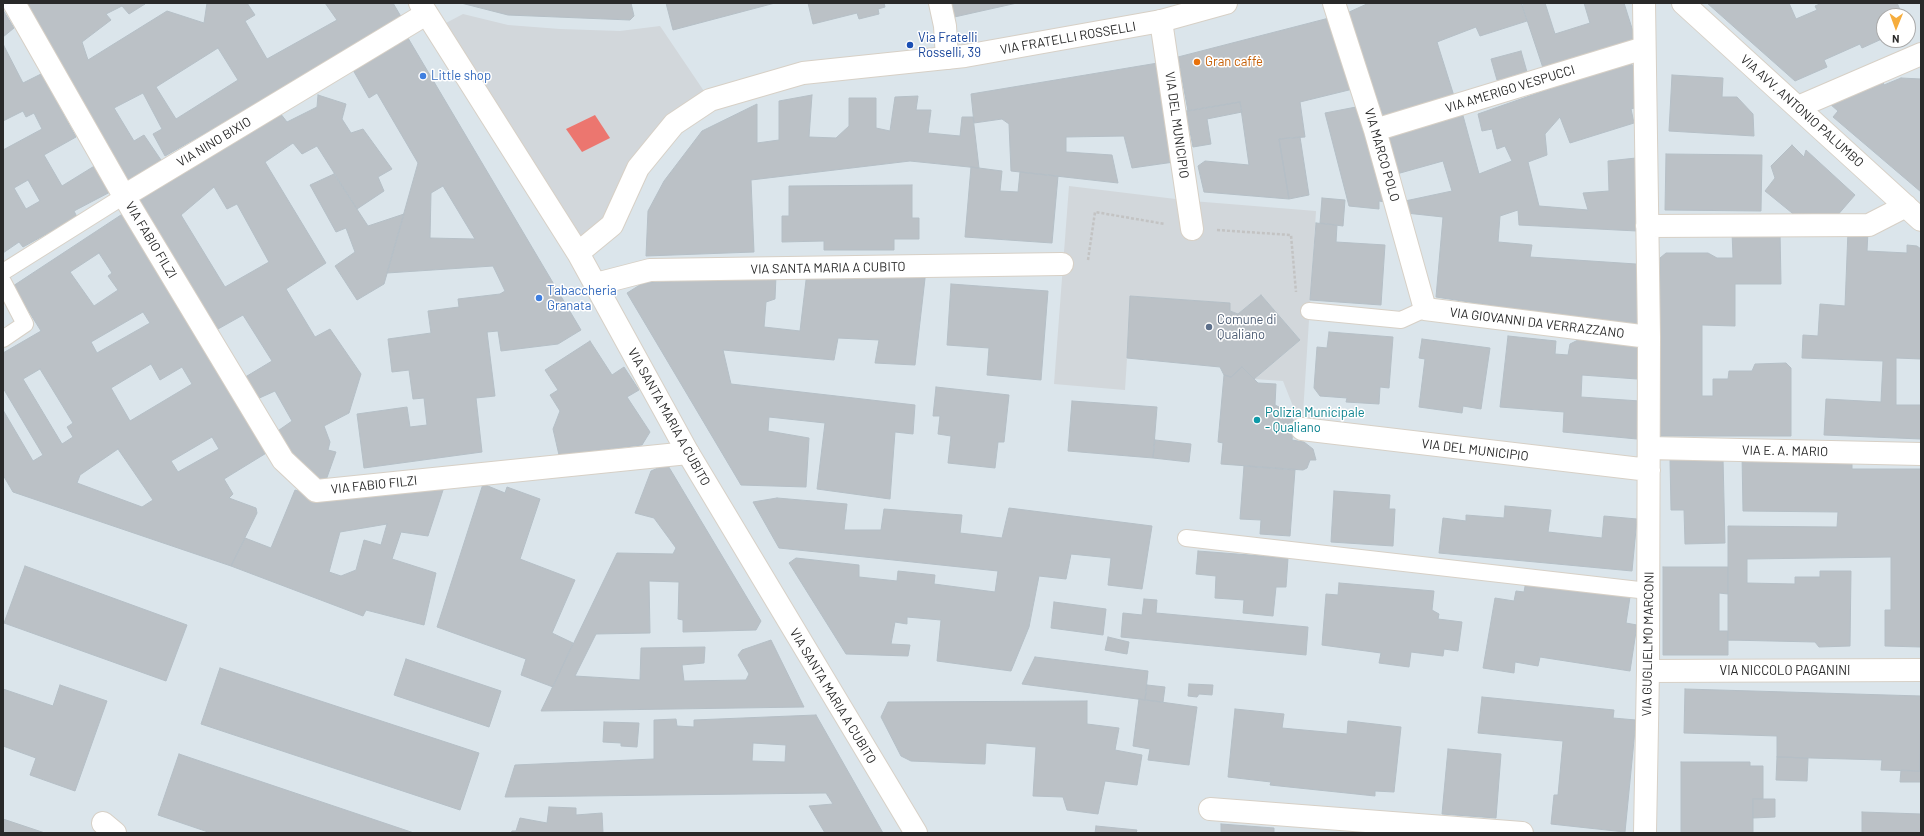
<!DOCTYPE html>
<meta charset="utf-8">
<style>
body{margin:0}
#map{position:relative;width:1924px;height:836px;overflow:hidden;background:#dbe5eb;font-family:Barlow,sans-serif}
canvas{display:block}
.frame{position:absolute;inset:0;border:4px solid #292929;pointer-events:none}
.north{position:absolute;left:1876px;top:8px;width:40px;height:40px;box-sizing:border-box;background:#fff;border:1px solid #a9a9a9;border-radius:50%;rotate:181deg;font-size:11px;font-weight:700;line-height:16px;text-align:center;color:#292929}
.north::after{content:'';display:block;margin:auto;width:14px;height:18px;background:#f6ad3d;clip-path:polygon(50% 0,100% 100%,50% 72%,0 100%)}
</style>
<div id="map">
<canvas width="1924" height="836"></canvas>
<div class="frame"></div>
<div class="north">N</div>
</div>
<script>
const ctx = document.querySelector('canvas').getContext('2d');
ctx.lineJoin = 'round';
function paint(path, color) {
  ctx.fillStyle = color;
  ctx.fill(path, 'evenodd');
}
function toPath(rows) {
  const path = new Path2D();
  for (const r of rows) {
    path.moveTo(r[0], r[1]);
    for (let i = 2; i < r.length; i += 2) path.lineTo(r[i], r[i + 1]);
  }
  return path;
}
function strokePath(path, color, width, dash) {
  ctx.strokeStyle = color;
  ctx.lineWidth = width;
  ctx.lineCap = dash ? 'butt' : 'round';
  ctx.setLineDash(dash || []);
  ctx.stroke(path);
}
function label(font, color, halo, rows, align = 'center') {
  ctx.font = font + ' Barlow,sans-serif';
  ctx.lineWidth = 3;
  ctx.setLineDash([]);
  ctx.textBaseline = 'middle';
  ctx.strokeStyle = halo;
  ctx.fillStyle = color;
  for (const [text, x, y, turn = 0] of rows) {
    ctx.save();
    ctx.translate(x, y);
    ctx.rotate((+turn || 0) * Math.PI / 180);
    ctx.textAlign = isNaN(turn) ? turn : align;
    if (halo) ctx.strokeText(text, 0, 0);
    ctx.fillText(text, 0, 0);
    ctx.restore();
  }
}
const plaza = toPath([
 [463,14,508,25,560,29,620,31,660,26,710,100,673,116,608,217,580,244,446,23],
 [1069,186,1192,201,1316,211,1302,429,1283,381,1254,379,1300,340,1261,295,1238,314,1230,311,1230,303,1131,296,1125,390,1054,384]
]);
const water = toPath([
 [595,115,610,138,582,152,566,129]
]);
const building = toPath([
 [18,3,142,3,145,4,129,14,122,6,106,14,111,20,82,42,88,60,167,11,204,23,207,3,247,3,255,15,245,21,267,59,337,20,325,3,393,3,403,20,165,156,153,134,162,129,143,93,114,108,134,141,144,135,161,160,128,183,18,3],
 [218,48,238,80,176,119,156,87,218,48],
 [461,3,631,3,634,16,630,20,508,15,461,3],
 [666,3,775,3,673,30,666,3],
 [808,3,884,3,885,7,878,9,879,14,859,19,857,13,813,24,808,3],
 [947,3,1017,3,950,18,947,3],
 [1369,3,1521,3,1527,21,1480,36,1476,27,1437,42,1454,96,1385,121,1347,13,1369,3],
 [1527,3,1545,3,1555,34,1590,23,1584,3,1624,3,1636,41,1544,71,1522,5,1527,3],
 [1707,3,1789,3,1796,19,1817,10,1815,6,1822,3,1897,3,1903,16,1884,16,1884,38,1862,48,1860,44,1824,60,1827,67,1795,81,1707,3],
 [3,10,14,28,3,37,3,10],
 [1333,17,1353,89,1300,102,1305,137,1279,139,1289,199,1204,192,1198,166,1205,161,1249,165,1240,102,1188,111,1178,57,1333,17],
 [408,38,581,330,558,344,501,351,498,331,487,332,495,396,476,398,482,452,364,468,357,414,407,407,410,427,427,425,424,398,413,399,409,370,392,372,388,339,431,333,428,311,459,307,458,299,500,294,505,291,493,266,387,273,418,163,377,93,369,98,353,70,408,38],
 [443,186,475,239,430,238,431,193,443,186],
 [4,46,23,83,41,74,76,137,44,155,62,186,96,165,112,191,74,211,77,217,23,247,19,242,3,253,3,150,42,129,34,113,26,117,23,111,3,121,3,47,4,46],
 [28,180,40,201,26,209,14,188,28,180],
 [1521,51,1527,72,1497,80,1491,59,1521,51],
 [1627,62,1636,67,1638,107,1631,109,1634,123,1570,143,1560,117,1545,134,1547,155,1528,162,1539,206,1588,210,1583,193,1609,191,1608,161,1636,158,1637,231,1519,225,1518,210,1500,216,1498,242,1532,245,1530,257,1636,264,1643,270,1639,328,1436,297,1443,217,1406,213,1405,201,1452,191,1443,161,1393,175,1382,138,1462,112,1479,174,1512,161,1505,146,1497,149,1492,129,1482,131,1478,114,1627,62],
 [1158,63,1174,162,1132,168,1124,136,1066,137,1066,152,1112,155,1118,183,1011,171,1009,124,1002,119,974,123,971,94,1158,63],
 [1672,75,1723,78,1722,97,1737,97,1753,114,1754,136,1669,131,1672,75],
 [1901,78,1921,79,1921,192,1833,117,1838,111,1830,104,1883,82,1884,85,1901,78],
 [318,95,346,104,342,119,351,133,363,129,392,169,378,177,384,191,357,209,317,146,302,154,293,143,265,162,326,263,286,289,315,337,330,329,361,374,349,413,324,426,330,442,328,450,336,452,325,483,304,475,272,435,292,421,275,391,255,400,242,379,272,361,243,315,218,329,136,200,280,113,287,122,317,107,318,95],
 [214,187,227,209,237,204,269,262,225,287,181,215,214,187],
 [812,95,809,137,836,138,849,126,849,98,876,98,876,128,890,131,895,97,918,96,916,110,931,110,928,133,960,136,962,117,973,117,979,168,910,161,751,180,754,252,646,256,648,211,664,181,702,131,757,104,757,143,779,140,779,101,812,95],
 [1240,102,1242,112,1207,119,1211,144,1193,147,1186,111,1240,102],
 [1356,107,1385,202,1379,201,1379,209,1349,206,1325,113,1356,107],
 [1300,137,1309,195,1289,199,1279,139,1300,137],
 [1792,145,1804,157,1806,150,1855,195,1836,217,1797,217,1765,191,1775,178,1771,166,1792,145],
 [1666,154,1762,155,1761,211,1665,210,1666,154],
 [971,167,1002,171,1000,191,1018,192,1020,172,1058,176,1052,243,965,237,971,167],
 [334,174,368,226,404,214,384,284,357,300,335,266,355,252,346,228,336,232,310,185,334,174],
 [912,185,912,218,919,218,919,239,894,239,894,250,824,250,824,241,782,242,782,216,789,216,789,186,912,185],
 [1322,198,1345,200,1343,226,1320,223,1322,198],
 [124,213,268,452,224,479,233,494,229,498,256,508,257,513,231,566,13,492,3,475,3,410,33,461,43,455,3,388,3,353,41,331,13,286,124,213],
 [99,253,112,273,108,276,118,290,94,306,70,272,99,253],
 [143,312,150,323,97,353,91,342,143,312],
 [151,364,160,380,182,367,192,384,130,421,111,388,151,364],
 [40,369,73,423,67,427,73,437,62,444,23,379,40,369],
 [212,437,219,449,178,472,171,461,212,437],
 [118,449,153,500,142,507,77,483,80,475,118,449],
 [1316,223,1337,225,1336,242,1385,245,1381,305,1310,300,1316,223],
 [1780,231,1781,284,1735,284,1735,326,1702,325,1702,396,1713,396,1713,379,1728,379,1729,371,1752,371,1755,364,1786,363,1791,368,1791,436,1660,436,1660,258,1666,253,1708,253,1717,258,1733,258,1732,232,1780,231],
 [1848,231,1868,232,1867,251,1907,253,1907,245,1917,246,1921,249,1921,359,1896,358,1896,405,1921,405,1921,439,1824,435,1826,399,1881,402,1883,361,1802,358,1803,335,1818,336,1820,304,1845,306,1848,231],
 [926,270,915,365,875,363,879,340,838,338,834,360,723,350,731,384,915,405,913,434,895,432,890,499,817,489,825,423,769,417,768,431,809,438,806,487,741,485,627,293,643,283,776,276,775,299,766,302,764,327,800,331,807,272,926,270],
 [951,284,1048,291,1041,380,987,375,989,348,947,345,951,284],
 [1261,295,1300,340,1254,379,1242,367,1231,377,1224,375,1220,367,1127,358,1130,296,1230,303,1230,311,1238,314,1261,295],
 [1329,332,1393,337,1389,388,1380,387,1379,404,1346,402,1347,398,1320,396,1314,388,1317,347,1327,348,1329,332],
 [1508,336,1556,341,1555,354,1568,355,1570,344,1580,339,1640,344,1637,379,1582,375,1581,397,1640,401,1637,439,1563,432,1564,412,1500,407,1508,336],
 [1422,339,1490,348,1481,409,1463,406,1462,413,1419,407,1425,359,1419,358,1422,339],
 [590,341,612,375,624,367,639,390,627,397,650,432,642,445,559,455,553,429,560,411,550,395,558,390,545,370,590,341],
 [1242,367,1258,383,1276,384,1275,405,1287,411,1294,421,1292,440,1304,442,1313,449,1316,460,1310,460,1307,468,1303,470,1221,464,1223,443,1218,442,1224,375,1231,377,1242,367],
 [936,387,1009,395,1004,442,998,442,995,468,948,463,951,436,938,434,940,416,933,416,936,387],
 [1072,401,1157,407,1153,458,1068,451,1072,401],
 [1155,440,1191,444,1189,462,1153,458,1155,440],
 [1742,454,1852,455,1852,469,1921,469,1921,647,1885,646,1885,610,1891,610,1891,557,1747,559,1747,583,1795,584,1795,577,1820,577,1820,571,1851,571,1850,646,1819,647,1815,642,1728,640,1728,526,1837,527,1838,512,1743,511,1742,454],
 [1723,458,1725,543,1685,544,1684,510,1671,510,1670,459,1723,458],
 [667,464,761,621,756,630,683,632,683,620,678,619,679,582,649,581,650,633,596,634,575,676,640,680,641,648,705,647,704,663,682,665,684,681,746,680,749,674,738,655,742,650,771,640,804,707,541,711,617,553,673,554,676,548,654,518,635,513,651,471,667,464],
 [1244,466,1295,470,1290,536,1260,534,1261,520,1240,519,1244,466],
 [445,484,428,536,401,532,392,559,436,573,424,625,366,610,363,616,231,566,245,538,271,548,295,490,323,498,445,484],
 [387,524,381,545,364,540,356,570,341,576,329,572,340,532,387,524],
 [483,484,505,493,507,487,540,499,520,559,575,580,552,633,573,643,553,687,521,675,526,659,437,627,483,484],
 [1334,491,1390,495,1389,509,1395,509,1393,546,1331,542,1334,491],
 [777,498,847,504,844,530,881,530,884,509,962,515,960,533,1002,538,1009,508,1152,526,1142,589,1108,585,1111,558,1071,554,1066,579,1039,576,1029,627,1011,671,937,661,941,620,907,617,907,624,895,622,891,644,910,645,908,656,846,654,789,563,796,558,859,565,859,577,897,581,898,571,935,575,934,584,995,592,998,571,779,548,753,502,777,498],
 [1505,506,1551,510,1548,532,1602,538,1604,516,1637,519,1632,571,1439,553,1443,518,1466,521,1466,515,1504,518,1505,506],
 [1198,551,1288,558,1286,587,1276,587,1273,616,1243,613,1244,600,1215,598,1216,576,1196,574,1198,551],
 [25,566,187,625,166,681,4,623,25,566],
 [1663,567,1728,567,1728,594,1719,593,1719,631,1728,631,1728,655,1663,655,1663,567],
 [1526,581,1630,597,1626,623,1637,625,1630,671,1540,657,1538,666,1515,662,1514,673,1483,668,1495,598,1514,601,1516,591,1524,592,1526,581],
 [1339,583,1434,591,1432,610,1439,614,1438,619,1462,622,1458,651,1444,649,1443,656,1411,652,1409,667,1379,663,1381,653,1322,645,1326,594,1338,595,1339,583],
 [1144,599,1157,600,1156,613,1308,627,1306,655,1121,637,1123,613,1142,615,1144,599],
 [1054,602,1106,609,1103,635,1051,628,1054,602],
 [1108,637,1129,642,1127,654,1105,650,1108,637],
 [1035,657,1148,671,1145,700,1022,684,1035,657],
 [406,659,501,691,489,727,394,695,406,659],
 [220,668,479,753,460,810,201,724,220,668],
 [1189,684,1213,685,1212,695,1199,694,1197,697,1188,696,1189,684],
 [60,685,107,701,75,791,30,775,36,758,3,746,3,689,53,706,60,685],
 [1147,685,1165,687,1163,702,1145,700,1147,685],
 [1685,689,1921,696,1920,771,1881,770,1882,760,1777,757,1777,736,1684,733,1685,689],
 [1482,697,1614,710,1613,718,1636,720,1625,832,1551,824,1554,795,1558,795,1563,741,1478,733,1482,697],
 [1139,699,1197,707,1189,765,1148,760,1150,749,1133,746,1139,699],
 [1087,701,1087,724,1119,728,1115,750,1142,755,1137,785,1105,781,1098,814,1067,810,1063,797,1033,796,1036,747,986,743,985,764,911,761,901,756,881,717,888,702,1087,701],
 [1235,709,1284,714,1282,728,1347,734,1348,721,1401,727,1394,792,1375,791,1375,796,1270,785,1271,782,1228,777,1235,709],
 [816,715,883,833,825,833,809,806,833,804,826,793,505,797,515,765,654,759,654,720,676,719,677,726,694,727,694,720,816,715],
 [753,743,786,745,785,762,752,761,753,743],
 [604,722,639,723,637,747,621,746,621,743,603,742,604,722],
 [1921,737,1921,782,1900,782,1901,770,1920,771,1921,737],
 [1448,749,1501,754,1496,818,1442,814,1448,749],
 [179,754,414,833,211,833,158,815,179,754],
 [1777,757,1808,758,1807,781,1776,780,1777,757],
 [1681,762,1750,762,1750,766,1763,766,1763,799,1753,799,1753,833,1681,833,1681,762],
 [1753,799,1775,799,1775,817,1753,818,1753,799],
 [549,807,576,808,576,815,602,813,603,833,511,833,512,831,516,831,520,818,547,823,549,807],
 [1862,812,1921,814,1921,833,1862,833,1862,812],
 [3,819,45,833,3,833,3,819],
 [1221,824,1274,828,1274,833,1221,833,1221,824],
 [1096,826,1137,830,1136,833,1095,833,1096,826]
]);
const path = toPath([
 [1217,230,1291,235,1296,292],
 [1088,260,1095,212,1165,224]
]);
const lane = toPath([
 [3,272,124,196],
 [3,282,25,324,3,339],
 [1309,311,1401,320,1425,309],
 [1186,538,1648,591]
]);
const street = toPath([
 [14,3,124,196,283,460,316,491,688,453],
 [940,3,945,26,947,58],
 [1334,3,1375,130,1425,309,1649,337],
 [1644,3,1649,337,1648,671,1645,833],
 [1683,3,1921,220],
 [1161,21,1192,229],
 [1798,107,1921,54],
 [1375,130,1644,48],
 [124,196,426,14],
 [1647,226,1869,225,1906,206],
 [596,284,650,270,1062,264],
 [1302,429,1649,470],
 [1649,448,1921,454],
 [1648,671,1921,670],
 [1210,809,1522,833],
 [103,823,115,833]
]);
const secondary = toPath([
 [420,3,578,253,688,453,916,833],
 [578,253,612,225,638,168,674,124,710,100,803,73,965,56,1161,21,1226,3]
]);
const markers = [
 [910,45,4,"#1a4fb4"],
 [1197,62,4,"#e8710a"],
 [423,76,4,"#3f7fe0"],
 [539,298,4,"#3f7fe0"],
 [1209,327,4,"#5c6f8a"],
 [1257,420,4,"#0f9aa8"]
];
const transitNames = [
 ["Via Fratelli",918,38],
 ["Rosselli, 39",918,53]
];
const streetNames = [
 ["VIA FRATELLI ROSSELLI",1068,38,-10],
 ["VIA AMERIGO VESPUCCI",1510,89,-17],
 ["VIA AVV. ANTONIO PALUMBO",1802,111,42],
 ["VIA DEL MUNICIPIO",1177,125,82],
 ["VIA NINO BIXIO",214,142,-31],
 ["VIA MARCO POLO",1382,155,74],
 ["VIA FABIO FILZI",151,240,59],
 ["VIA SANTA MARIA A CUBITO",828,268,-1],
 ["VIA GIOVANNI DA VERRAZZANO",1537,323,7],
 ["VIA SANTA MARIA A CUBITO",669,417,61],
 ["VIA DEL MUNICIPIO",1475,450,7],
 ["VIA E. A. MARIO",1785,451,1],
 ["VIA FABIO FILZI",374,485,-6],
 ["VIA GUGLIELMO MARCONI",1648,644,-89],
 ["VIA NICCOLO PAGANINI",1785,671],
 ["VIA SANTA MARIA A CUBITO",833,696,59]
];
const foodNames = [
 ["Gran caffè",1205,62]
];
const shopNames = [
 ["Little shop",431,76],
 ["Tabaccheria",547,291],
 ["Granata",547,306]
];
const serviceNames = [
 ["Comune di",1217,320],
 ["Qualiano",1217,335]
];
const cultureNames = [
 ["Polizia Municipale",1265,413],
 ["- Qualiano",1265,428]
];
paint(plaza, '#d2d7db');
paint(water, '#ec766f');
paint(building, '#bbc1c6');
strokePath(building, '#b5bfc6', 1);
strokePath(lane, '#d7d0c6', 18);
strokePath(street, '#d7d0c6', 24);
strokePath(secondary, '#d7d0c6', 24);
strokePath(path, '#c3c3c3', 2.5, [3, 2]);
strokePath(lane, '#fff', 16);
strokePath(street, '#fff', 22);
strokePath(secondary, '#fff', 22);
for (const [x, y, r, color] of markers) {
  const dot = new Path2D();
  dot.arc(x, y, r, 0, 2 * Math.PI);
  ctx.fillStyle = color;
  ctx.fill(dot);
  strokePath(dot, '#fff', 1.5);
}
label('13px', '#164399', '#fff', transitNames, 'left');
label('13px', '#292929', '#fff', streetNames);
label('13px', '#c56008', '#fff', foodNames, 'left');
label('13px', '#366cbe', '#fff', shopNames, 'left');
label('13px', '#4e5e75', '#fff', serviceNames, 'left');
label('13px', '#0d838f', '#fff', cultureNames, 'left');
</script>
